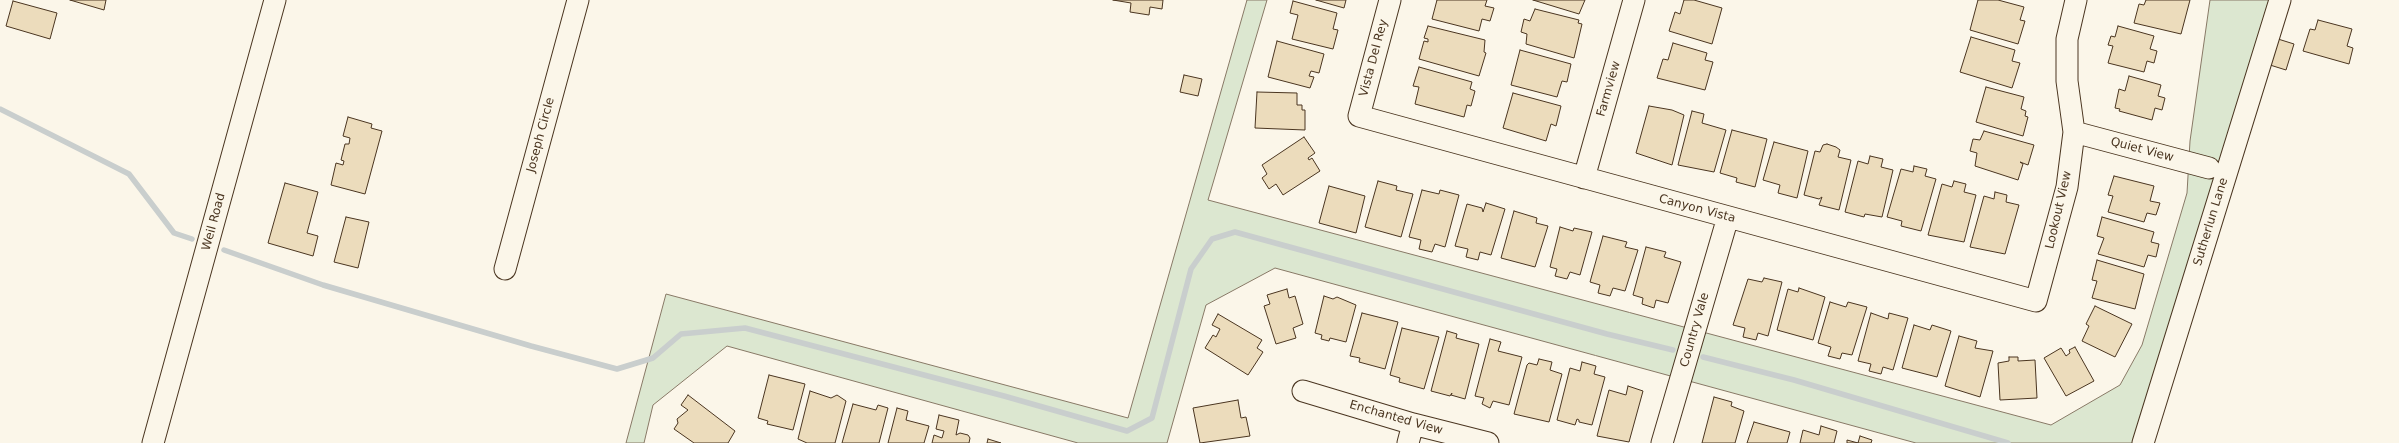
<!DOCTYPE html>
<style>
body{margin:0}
canvas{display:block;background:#fbf6e9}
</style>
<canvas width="2399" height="443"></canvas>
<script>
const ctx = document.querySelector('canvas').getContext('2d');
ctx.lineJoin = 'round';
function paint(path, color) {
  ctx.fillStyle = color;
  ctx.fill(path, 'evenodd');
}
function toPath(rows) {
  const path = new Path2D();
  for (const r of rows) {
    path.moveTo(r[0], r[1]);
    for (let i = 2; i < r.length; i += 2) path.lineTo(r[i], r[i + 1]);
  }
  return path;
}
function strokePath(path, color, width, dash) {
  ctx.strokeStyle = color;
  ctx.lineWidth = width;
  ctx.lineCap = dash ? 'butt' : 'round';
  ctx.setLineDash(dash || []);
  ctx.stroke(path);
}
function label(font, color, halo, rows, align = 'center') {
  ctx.font = font + ' "DejaVu Sans",sans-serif';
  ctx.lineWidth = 3;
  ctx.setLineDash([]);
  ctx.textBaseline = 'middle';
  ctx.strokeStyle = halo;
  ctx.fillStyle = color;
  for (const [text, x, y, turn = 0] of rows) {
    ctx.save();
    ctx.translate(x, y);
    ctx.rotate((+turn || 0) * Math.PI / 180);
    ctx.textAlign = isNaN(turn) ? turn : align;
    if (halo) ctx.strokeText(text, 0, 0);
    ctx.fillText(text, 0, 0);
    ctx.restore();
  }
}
const green = toPath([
 [1247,0,1267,0,1208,200,2051,425,2120,385,2142,345,2187,193,2190,141,2210,0,2269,0,2135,443,1916,443,1275,268,1206,305,1167,443,1078,443,727,346,653,405,644,443,626,443,666,294,1128,418,1247,0]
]);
const stream = toPath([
 [0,109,129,174,174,233,192,239],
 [224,250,323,285,531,346,617,369,653,358,681,334,745,328,1004,396,1127,431,1152,418,1191,269,1212,239,1235,232,1607,334,1673,350],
 [1703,357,1794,380,2008,443]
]);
const building = toPath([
 [70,0,106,0,104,10,70,0],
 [1113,0,1163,0,1162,9,1150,7,1149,15,1130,12,1131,3,1113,0],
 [1316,0,1346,0,1344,8,1316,0],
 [1437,0,1487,0,1485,6,1494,8,1490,21,1482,19,1479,31,1432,19,1437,0],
 [1533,0,1585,0,1579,14,1533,0],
 [1684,0,1694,0,1722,8,1712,44,1669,31,1675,12,1680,14,1684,0],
 [1978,0,1998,0,2024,7,2020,20,2025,21,2018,44,1970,30,1978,0],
 [2146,0,2190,0,2181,34,2134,23,2139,4,2144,5,2146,0],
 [13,1,57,13,50,39,6,26,13,1],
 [1293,1,1337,13,1333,29,1338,30,1333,49,1292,39,1298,15,1290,13,1293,1],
 [1535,9,1579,20,1578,23,1582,24,1574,58,1526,44,1527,34,1521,32,1524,19,1530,21,1535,9],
 [2318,20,2352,29,2347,46,2353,48,2349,64,2303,51,2310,29,2315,30,2318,20],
 [1428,26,1485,40,1484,52,1486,53,1479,76,1419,59,1424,41,1428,42,1428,39,1424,38,1428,26],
 [2118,26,2154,36,2150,49,2157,51,2154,63,2147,61,2144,72,2108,63,2113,46,2108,45,2111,36,2115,37,2118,26],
 [1971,37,2015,50,2012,61,2020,63,2012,88,1960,72,1971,37],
 [2278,39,2294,44,2286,70,2270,65,2278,39],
 [1277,41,1324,54,1319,73,1311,71,1309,76,1314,77,1310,88,1268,77,1277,41],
 [1673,43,1707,53,1705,60,1713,62,1705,90,1657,78,1663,59,1668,60,1673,43],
 [1520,50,1571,64,1567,82,1562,81,1557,97,1511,85,1520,50],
 [1419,67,1472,82,1470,89,1475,91,1471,106,1467,105,1464,117,1415,104,1419,87,1413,86,1419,67],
 [1184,75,1202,79,1198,96,1180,92,1184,75],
 [2129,76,2161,85,2158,96,2165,98,2162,110,2155,108,2152,120,2119,111,2120,109,2115,108,2119,89,2125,91,2129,76],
 [1986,87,2024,97,2021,109,2026,111,2025,116,2028,117,2023,136,1976,122,1986,87],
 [1257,92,1297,93,1297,105,1302,105,1302,110,1305,110,1305,130,1255,128,1257,92],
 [1513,93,1561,106,1556,126,1551,124,1546,141,1503,128,1513,93],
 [1649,106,1672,110,1684,115,1672,165,1636,153,1649,106],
 [1692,111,1704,114,1702,123,1726,130,1714,172,1678,165,1692,111],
 [348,117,372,124,371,128,382,131,365,194,331,185,336,163,343,165,344,161,341,160,345,144,349,144,350,138,343,136,348,117],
 [1732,130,1767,139,1755,187,1736,182,1737,178,1720,173,1732,130],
 [1984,131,2034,145,2028,165,2020,162,2023,164,2018,180,1975,166,1977,153,1970,151,1973,139,1980,140,1984,131],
 [1304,137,1315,153,1308,158,1309,160,1312,158,1320,171,1283,195,1276,184,1269,189,1262,178,1267,174,1262,165,1304,137],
 [1774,142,1808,151,1797,198,1778,193,1780,185,1763,180,1774,142],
 [1827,144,1836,147,1840,150,1838,157,1851,160,1839,210,1819,205,1822,197,1819,199,1804,195,1815,151,1820,152,1823,145,1827,144],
 [1870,156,1883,159,1881,167,1893,170,1882,217,1865,214,1864,217,1845,212,1858,161,1868,164,1870,156],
 [1914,166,1927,169,1925,176,1936,179,1921,231,1901,226,1902,221,1887,217,1901,169,1913,172,1914,166],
 [2114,176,2154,186,2150,201,2160,203,2156,215,2147,213,2144,222,2108,212,2113,196,2108,195,2114,176],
 [1378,181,1397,186,1396,190,1413,194,1401,237,1365,227,1378,181],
 [1954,181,1966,184,1964,192,1976,195,1964,242,1928,235,1942,184,1952,187,1954,181],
 [285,183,318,192,307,233,318,236,313,256,268,243,285,183],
 [1329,186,1365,196,1356,233,1319,223,1329,186],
 [1422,190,1439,194,1440,190,1459,195,1445,247,1435,244,1432,252,1419,249,1421,240,1409,237,1422,190],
 [1995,192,2007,195,2006,202,2019,205,2005,254,1970,247,1984,196,1994,199,1995,192],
 [1486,203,1505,209,1491,255,1480,252,1478,260,1466,257,1468,249,1455,246,1467,204,1482,208,1483,212,1486,203],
 [1514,211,1537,218,1536,223,1548,226,1535,267,1501,258,1514,211],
 [346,217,369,222,358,268,334,262,346,217],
 [2102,217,2154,232,2151,242,2159,244,2156,257,2148,255,2144,267,2098,254,2104,238,2097,236,2102,217],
 [1560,227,1573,231,1574,228,1592,232,1580,275,1570,272,1567,279,1555,276,1557,269,1550,267,1560,227],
 [1603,236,1627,242,1625,247,1638,250,1625,291,1613,288,1610,296,1598,293,1600,285,1590,282,1603,236],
 [1646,247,1666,252,1664,257,1681,262,1668,303,1656,300,1654,308,1642,304,1643,298,1633,295,1646,247],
 [2097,260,2144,274,2135,309,2092,298,2097,281,2092,280,2097,260],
 [1764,278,1782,282,1768,336,1758,333,1756,340,1743,337,1745,328,1733,325,1748,279,1762,282,1764,278],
 [1799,288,1825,297,1813,340,1777,330,1788,289,1798,292,1799,288],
 [1287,289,1289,298,1295,296,1303,324,1293,328,1296,338,1276,344,1264,306,1270,304,1267,295,1287,289],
 [1324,296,1333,299,1337,297,1356,305,1346,342,1330,338,1329,341,1321,339,1322,335,1315,333,1324,296],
 [1830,302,1846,307,1848,302,1867,307,1852,355,1842,353,1840,359,1828,356,1831,347,1818,343,1830,302],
 [2095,306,2132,324,2115,357,2082,341,2089,326,2086,324,2095,306],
 [1362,313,1398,322,1385,369,1359,362,1360,358,1350,356,1362,313],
 [1871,313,1888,319,1889,313,1908,318,1893,370,1883,367,1881,374,1869,371,1871,364,1858,361,1871,313],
 [1218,314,1262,340,1257,348,1263,352,1248,375,1205,348,1213,335,1216,337,1220,329,1212,325,1218,314],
 [1914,325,1930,330,1932,325,1951,331,1937,377,1902,368,1914,325],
 [1402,328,1439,337,1424,389,1399,382,1400,378,1390,375,1402,328],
 [1447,331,1457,334,1456,338,1479,344,1465,399,1451,395,1452,393,1450,396,1431,391,1447,331],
 [1959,336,1977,341,1975,348,1993,351,1980,397,1945,386,1959,336],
 [1490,339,1501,342,1498,351,1522,357,1509,405,1493,401,1490,408,1482,404,1484,398,1475,396,1490,339],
 [2075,347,2094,381,2066,396,2044,358,2061,348,2066,356,2070,353,2069,350,2075,347],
 [2009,357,2018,357,2018,361,2035,360,2037,398,2000,400,1998,363,2009,361,2009,357],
 [1539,359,1552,362,1550,370,1562,374,1549,422,1514,414,1527,365,1529,363,1537,365,1539,359],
 [1582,362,1596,366,1594,374,1605,377,1592,425,1579,422,1579,420,1577,419,1575,425,1557,420,1570,368,1580,371,1582,362],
 [769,375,805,384,793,430,767,424,768,421,758,418,769,375],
 [1628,386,1643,391,1629,442,1597,436,1609,390,1626,395,1628,386],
 [810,391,831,398,837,395,846,401,835,443,807,443,798,439,810,391],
 [688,395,735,431,728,443,694,443,674,429,678,423,677,419,688,410,681,405,688,395],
 [1714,397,1732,402,1731,406,1744,411,1735,443,1702,443,1714,397],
 [1238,400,1241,418,1246,417,1250,436,1200,443,1193,408,1238,400],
 [853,404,876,410,878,405,888,408,879,443,842,443,853,404],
 [897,408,908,411,906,420,929,426,924,443,888,443,897,408],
 [939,415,959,420,956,435,960,433,968,435,970,438,969,443,932,443,934,435,942,438,944,431,936,429,939,415],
 [1754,422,1790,432,1787,443,1747,443,1754,422],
 [1821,426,1837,431,1834,443,1800,443,1803,430,1819,435,1821,426],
 [1860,436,1872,440,1871,443,1847,443,1847,440,1858,443,1860,436],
 [988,439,1001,443,987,443,988,439]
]);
const minor = toPath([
 [1390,0,1359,116,2036,301,2067,187,2074,132,2067,81,2067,39,2076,0],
 [2074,132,2209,168],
 [1584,178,1634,0],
 [505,269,578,0],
 [1303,391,1413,424,1488,443],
 [153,443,275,0],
 [1408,443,1413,424],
 [1662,443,1728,217],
 [2143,443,2280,0]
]);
const streetNames = [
 ["Vista Del Rey",1374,58,-75],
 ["Farmview",1609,89,-74],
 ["Joseph Circle",541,135,-75],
 ["Quiet View",2142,150,15],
 ["Canyon Vista",1697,209,15],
 ["Lookout View",2059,210,-77],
 ["Weil Road",214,222,-75],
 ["Sutherlun Lane",2211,222,-73],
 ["Country Vale",1695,330,-74],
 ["Enchanted View",1396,418,16]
];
paint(green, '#dce7d0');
strokePath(green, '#887966', 1);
strokePath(stream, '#c9cecd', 5.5);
paint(building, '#ecdcbc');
strokePath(building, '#4a3520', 1);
strokePath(minor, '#4a3520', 23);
strokePath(minor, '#fbf6e9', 21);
label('12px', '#4a3520', '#fbf6e9', streetNames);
</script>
